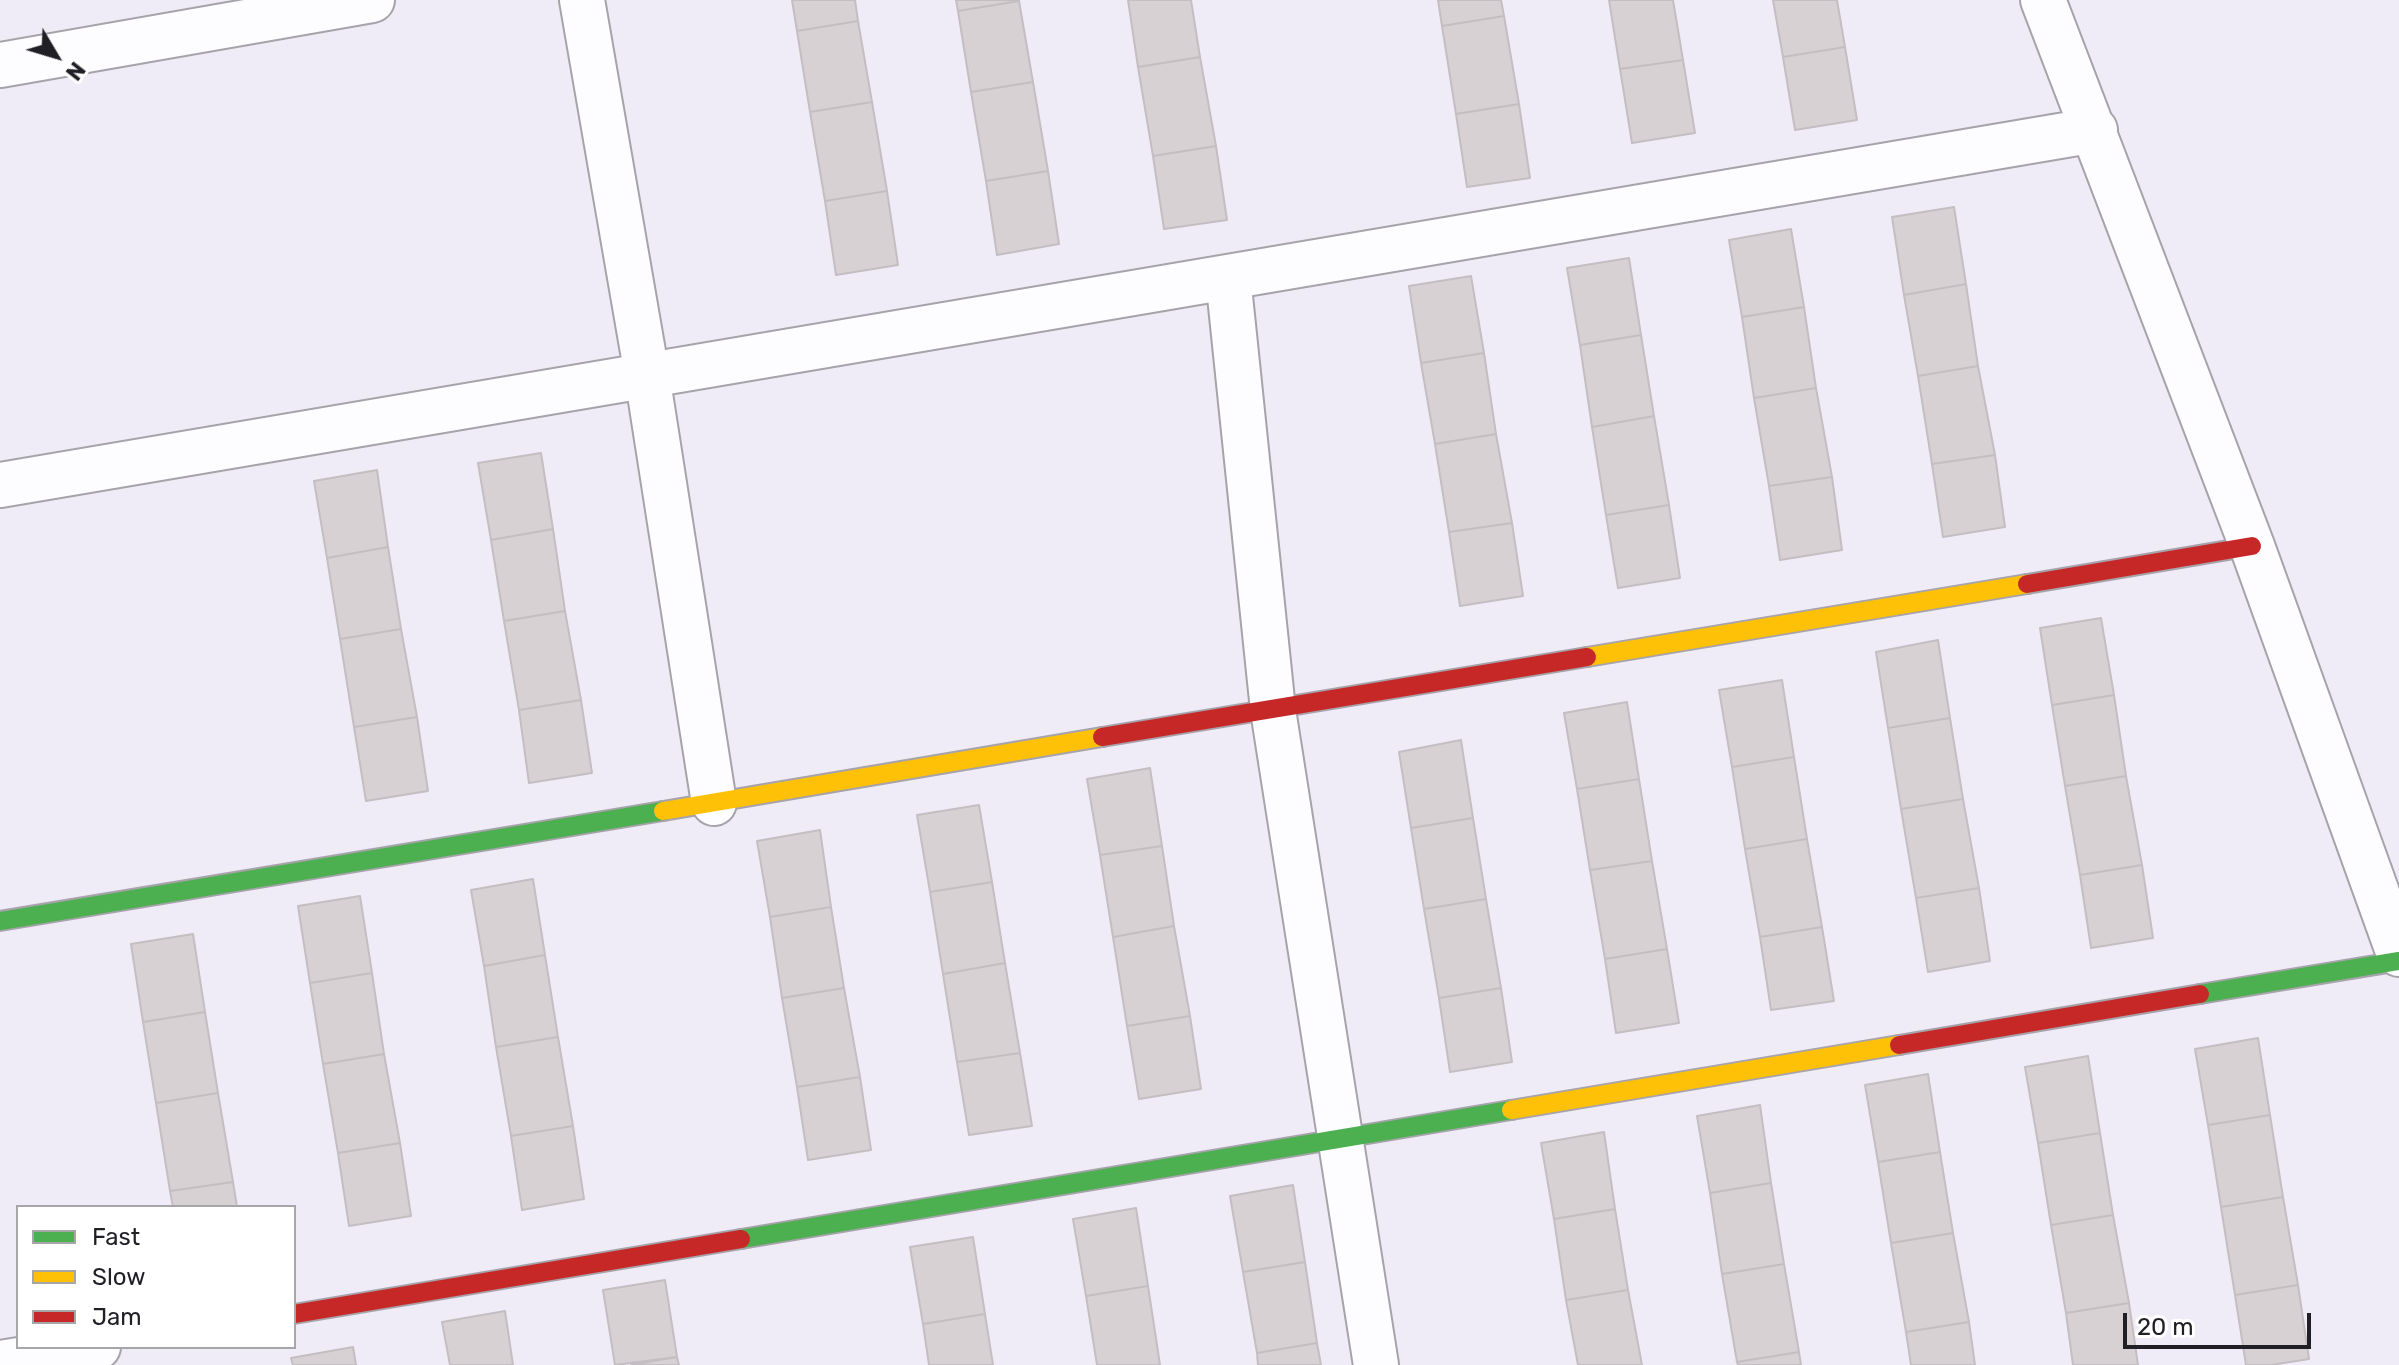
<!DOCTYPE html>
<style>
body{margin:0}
#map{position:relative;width:2399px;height:1365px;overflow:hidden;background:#f0ecf7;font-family:Rubik,sans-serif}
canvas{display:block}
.legend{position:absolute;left:16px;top:1205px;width:280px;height:144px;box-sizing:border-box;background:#fff;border:2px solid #a6a5a8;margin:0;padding:10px 14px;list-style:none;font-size:24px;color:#211f26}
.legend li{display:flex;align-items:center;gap:16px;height:40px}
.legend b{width:40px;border:2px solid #a6a5a8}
.north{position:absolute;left:16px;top:16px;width:80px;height:80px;-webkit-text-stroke:6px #fff;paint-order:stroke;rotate:128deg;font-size:22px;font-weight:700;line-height:32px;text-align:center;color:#211f26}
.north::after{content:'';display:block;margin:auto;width:28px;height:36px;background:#211f26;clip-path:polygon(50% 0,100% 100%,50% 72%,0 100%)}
.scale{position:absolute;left:2123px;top:1313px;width:188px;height:36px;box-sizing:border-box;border:4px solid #211f26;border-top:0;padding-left:10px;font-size:24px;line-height:28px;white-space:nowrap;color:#211f26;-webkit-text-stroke:6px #fff;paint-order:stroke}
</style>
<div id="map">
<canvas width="2399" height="1365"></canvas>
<ul class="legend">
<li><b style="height:10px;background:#4caf50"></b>Fast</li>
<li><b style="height:10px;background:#ffc107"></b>Slow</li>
<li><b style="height:10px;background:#c62828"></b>Jam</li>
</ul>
<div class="north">N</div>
<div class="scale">20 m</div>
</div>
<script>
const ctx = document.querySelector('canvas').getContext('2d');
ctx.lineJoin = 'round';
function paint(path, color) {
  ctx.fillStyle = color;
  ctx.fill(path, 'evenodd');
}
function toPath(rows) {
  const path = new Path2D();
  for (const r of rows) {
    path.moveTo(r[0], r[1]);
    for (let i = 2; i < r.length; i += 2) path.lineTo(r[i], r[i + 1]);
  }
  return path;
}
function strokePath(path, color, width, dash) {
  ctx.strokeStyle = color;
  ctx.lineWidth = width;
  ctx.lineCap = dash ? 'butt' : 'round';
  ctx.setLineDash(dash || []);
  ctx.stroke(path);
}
const building = toPath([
 [792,0,855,0,858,21,797,31,792,0],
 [956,0,1019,0,1019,1,958,11,956,0],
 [1128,0,1191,0,1200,57,1138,67,1128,0],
 [1438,0,1501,0,1504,16,1442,26,1438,0],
 [1609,0,1673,0,1683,60,1620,69,1609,0],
 [1773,0,1837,0,1845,47,1783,57,1773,0],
 [1019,1,1033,82,971,92,958,11,1019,1],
 [1504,16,1519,104,1456,114,1442,26,1504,16],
 [858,21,872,102,810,112,797,31,858,21],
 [1845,47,1857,120,1795,130,1783,57,1845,47],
 [1200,57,1216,146,1153,156,1138,67,1200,57],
 [1683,60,1695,133,1632,143,1620,69,1683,60],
 [1033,82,1048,171,986,181,971,92,1033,82],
 [872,102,887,191,825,201,810,112,872,102],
 [1519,104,1530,178,1467,187,1456,114,1519,104],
 [1216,146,1227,220,1164,229,1153,156,1216,146],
 [1048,171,1059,244,997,255,986,181,1048,171],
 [887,191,898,265,836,275,825,201,887,191],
 [1954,207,1966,284,1904,295,1892,217,1954,207],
 [1791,229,1804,307,1742,317,1729,240,1791,229],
 [1629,258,1641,335,1580,345,1567,268,1629,258],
 [1471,276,1484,353,1421,363,1409,286,1471,276],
 [1966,284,1978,366,1918,376,1904,295,1966,284],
 [1804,307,1816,388,1754,398,1742,317,1804,307],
 [1641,335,1654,416,1592,427,1580,345,1641,335],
 [1484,353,1496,434,1435,444,1421,363,1484,353],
 [1978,366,1995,455,1932,464,1918,376,1978,366],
 [1816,388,1832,477,1769,486,1754,398,1816,388],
 [1654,416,1669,505,1606,515,1592,427,1654,416],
 [1496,434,1512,523,1449,532,1435,444,1496,434],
 [541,453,553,529,491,540,478,463,541,453],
 [1995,455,2005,527,1943,537,1932,464,1995,455],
 [377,470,388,547,327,558,314,481,377,470],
 [1832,477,1842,550,1780,560,1769,486,1832,477],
 [1669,505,1680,578,1618,588,1606,515,1669,505],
 [1512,523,1523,596,1460,606,1449,532,1512,523],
 [553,529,565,611,504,621,491,540,553,529],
 [388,547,401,629,340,639,327,558,388,547],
 [565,611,581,700,519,710,504,621,565,611],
 [2101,618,2114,695,2052,705,2040,628,2101,618],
 [401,629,417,717,354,727,340,639,401,629],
 [1938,640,1950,718,1888,728,1876,652,1938,640],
 [1782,680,1794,757,1732,767,1719,690,1782,680],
 [2114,695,2126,776,2065,786,2052,705,2114,695],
 [581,700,592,773,529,783,519,710,581,700],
 [1627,702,1639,779,1577,789,1564,713,1627,702],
 [417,717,428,791,366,801,354,727,417,717],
 [1950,718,1963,799,1901,809,1888,728,1950,718],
 [1461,740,1473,818,1411,828,1399,752,1461,740],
 [1794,757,1807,839,1745,849,1732,767,1794,757],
 [1150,768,1162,846,1100,855,1087,779,1150,768],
 [2126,776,2142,865,2080,875,2065,786,2126,776],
 [1639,779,1652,861,1590,870,1577,789,1639,779],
 [1963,799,1979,888,1916,898,1901,809,1963,799],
 [979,805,992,882,930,892,917,815,979,805],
 [1473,818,1486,899,1424,909,1411,828,1473,818],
 [820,830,831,907,770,917,757,841,820,830],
 [1807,839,1822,927,1760,937,1745,849,1807,839],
 [1162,846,1174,926,1113,937,1100,855,1162,846],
 [1652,861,1667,949,1605,959,1590,870,1652,861],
 [2142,865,2153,938,2091,948,2080,875,2142,865],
 [533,879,545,955,484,966,471,890,533,879],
 [992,882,1005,963,943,974,930,892,992,882],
 [1979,888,1990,961,1928,972,1916,898,1979,888],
 [360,896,372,973,310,983,298,906,360,896],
 [1486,899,1501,988,1439,998,1424,909,1486,899],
 [831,907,844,988,782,998,770,917,831,907],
 [1174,926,1190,1016,1127,1026,1113,937,1174,926],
 [1822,927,1834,1001,1771,1010,1760,937,1822,927],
 [193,934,205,1012,143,1022,131,944,193,934],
 [1667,949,1679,1023,1616,1033,1605,959,1667,949],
 [545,955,558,1037,496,1047,484,966,545,955],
 [1005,963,1020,1053,957,1062,943,974,1005,963],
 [372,973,384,1054,323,1064,310,983,372,973],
 [844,988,860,1077,797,1087,782,998,844,988],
 [1501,988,1512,1062,1450,1072,1439,998,1501,988],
 [205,1012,218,1093,156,1103,143,1022,205,1012],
 [1190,1016,1201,1089,1139,1099,1127,1026,1190,1016],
 [558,1037,573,1126,511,1136,496,1047,558,1037],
 [2258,1038,2270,1115,2208,1125,2195,1049,2258,1038],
 [1020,1053,1032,1126,969,1135,957,1062,1020,1053],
 [384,1054,400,1143,338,1153,323,1064,384,1054],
 [2088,1056,2100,1133,2038,1143,2025,1067,2088,1056],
 [1928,1074,1940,1152,1878,1162,1865,1085,1928,1074],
 [860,1077,871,1150,808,1160,797,1087,860,1077],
 [218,1093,233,1182,170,1191,156,1103,218,1093],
 [1760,1105,1771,1183,1710,1193,1697,1116,1760,1105],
 [2270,1115,2283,1197,2221,1207,2208,1125,2270,1115],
 [573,1126,584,1199,522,1210,511,1136,573,1126],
 [1604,1132,1615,1209,1554,1219,1541,1143,1604,1132],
 [2100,1133,2113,1215,2051,1225,2038,1143,2100,1133],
 [400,1143,411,1216,349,1226,338,1153,400,1143],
 [1940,1152,1953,1233,1891,1243,1878,1162,1940,1152],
 [233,1182,237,1207,173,1207,170,1191,233,1182],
 [1771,1183,1784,1264,1722,1274,1710,1193,1771,1183],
 [1293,1185,1305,1262,1243,1272,1230,1196,1293,1185],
 [2283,1197,2298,1285,2235,1295,2221,1207,2283,1197],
 [1136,1208,1148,1286,1086,1296,1073,1219,1136,1208],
 [1615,1209,1628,1290,1566,1300,1554,1219,1615,1209],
 [2113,1215,2129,1303,2066,1313,2051,1225,2113,1215],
 [1953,1233,1969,1322,1906,1332,1891,1243,1953,1233],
 [973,1237,985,1314,923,1324,910,1247,973,1237],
 [1305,1262,1317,1343,1257,1353,1243,1272,1305,1262],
 [1784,1264,1799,1352,1737,1362,1722,1274,1784,1264],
 [665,1280,677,1357,615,1365,603,1290,665,1280],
 [2298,1285,2309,1359,2271,1365,2246,1365,2235,1295,2298,1285],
 [1148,1286,1160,1365,1097,1365,1086,1296,1148,1286],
 [1628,1290,1642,1365,1578,1365,1566,1300,1628,1290],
 [2129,1303,2138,1365,2073,1365,2066,1313,2129,1303],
 [505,1311,513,1365,450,1365,442,1322,505,1311],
 [985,1314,993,1365,929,1365,923,1324,985,1314],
 [1969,1322,1975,1365,1911,1365,1906,1332,1969,1322],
 [1317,1343,1321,1365,1258,1365,1257,1353,1317,1343],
 [353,1347,356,1365,293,1365,291,1358,353,1347],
 [1799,1352,1801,1365,1738,1365,1737,1362,1799,1352],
 [677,1357,679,1365,631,1365,677,1357]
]);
const street = toPath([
 [582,0,647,375,714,803],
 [2043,0,2252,546,2399,954],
 [0,65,372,0],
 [1228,277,1273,710,1376,1365],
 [0,485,2095,130],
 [0,1363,98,1347]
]);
const fast = toPath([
 [0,921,663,811],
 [2200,994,2399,961],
 [741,1239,1511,1110]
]);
const slow = toPath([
 [1587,657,2027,584],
 [663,811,1102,737],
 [1511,1110,1899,1045]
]);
const jam = toPath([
 [2027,584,2252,546],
 [1102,737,1587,657],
 [1899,1045,2200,994],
 [294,1314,741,1239]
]);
paint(building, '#d7d1d4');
strokePath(building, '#c4bec2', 2);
strokePath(street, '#a6a3ab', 48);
strokePath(fast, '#a6a3ab', 22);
strokePath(slow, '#a6a3ab', 22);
strokePath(jam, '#a6a3ab', 22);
strokePath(street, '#fdfcfe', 44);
strokePath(fast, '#4caf50', 18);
strokePath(slow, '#ffc107', 18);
strokePath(jam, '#c62828', 18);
</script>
